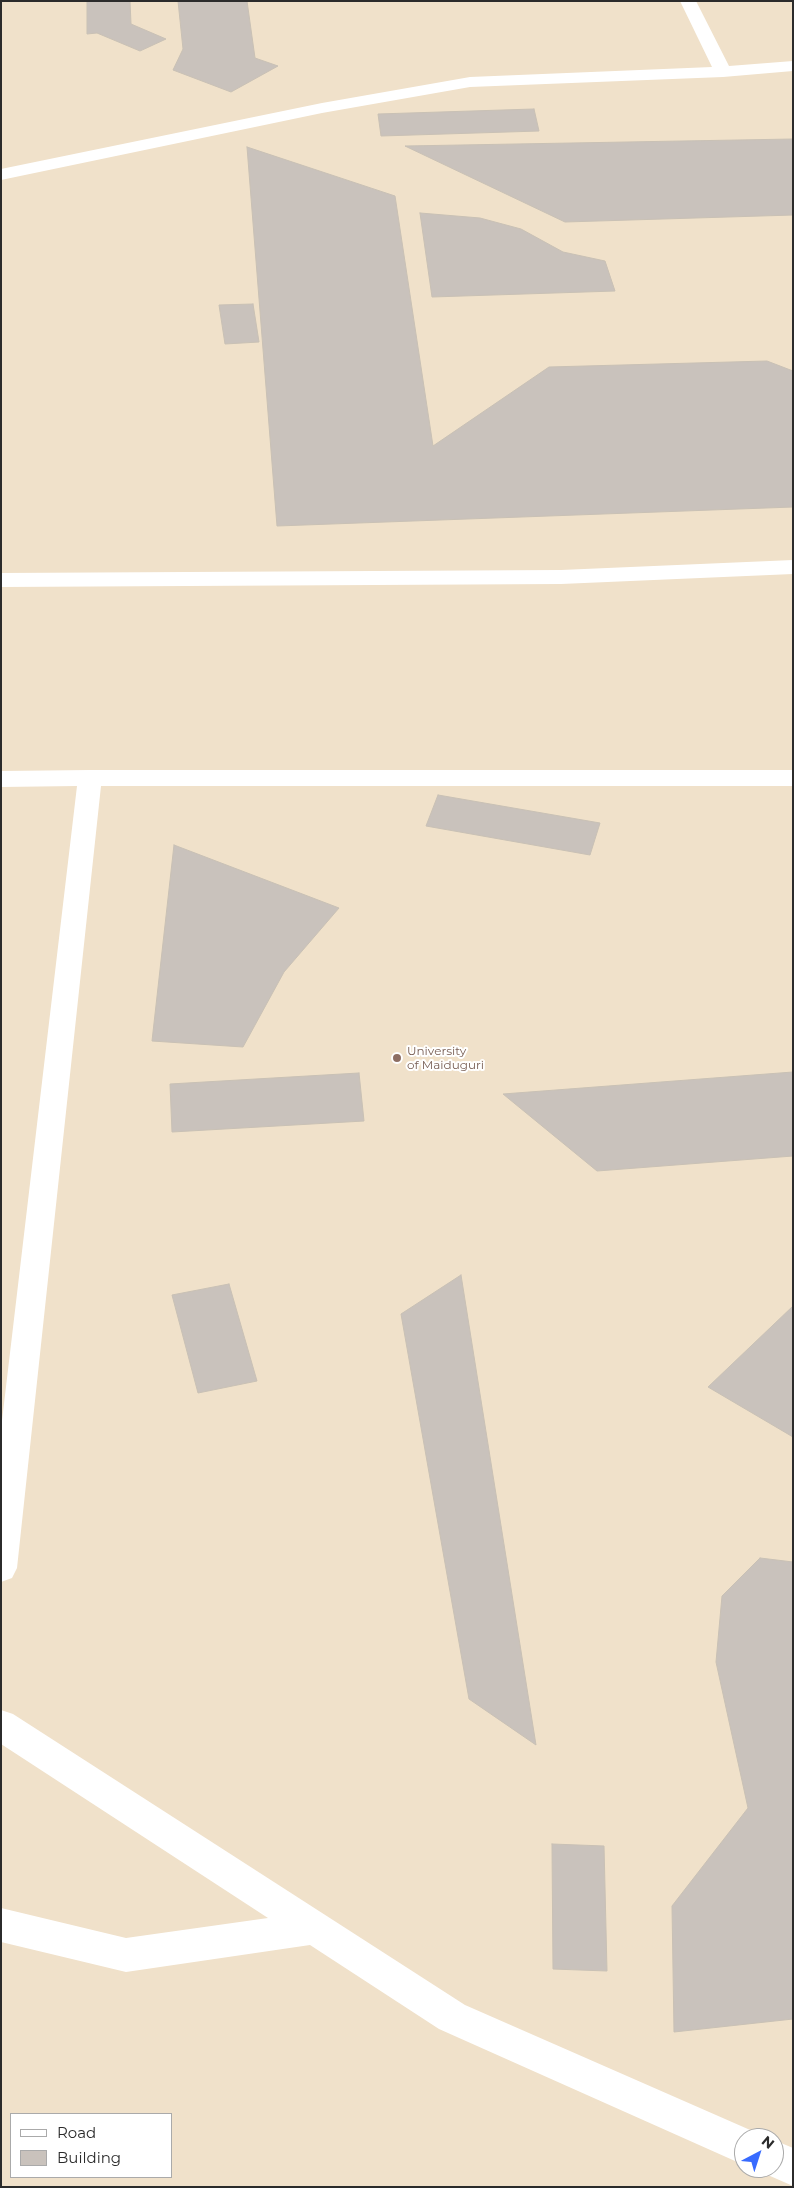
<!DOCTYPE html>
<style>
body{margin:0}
#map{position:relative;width:794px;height:2188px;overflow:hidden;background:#eee5dc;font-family:Montserrat,sans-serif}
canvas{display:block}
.frame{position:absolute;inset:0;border:2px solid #2b2b2b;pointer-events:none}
.legend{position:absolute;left:10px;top:2113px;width:162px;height:65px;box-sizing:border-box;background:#fff;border:1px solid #aaa;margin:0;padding:6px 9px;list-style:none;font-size:15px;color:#2b2b2b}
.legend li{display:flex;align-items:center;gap:10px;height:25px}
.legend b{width:25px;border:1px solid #aaa}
.north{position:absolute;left:734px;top:2128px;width:50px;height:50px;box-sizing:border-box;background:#fff;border:1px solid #aaa;border-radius:50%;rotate:40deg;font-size:14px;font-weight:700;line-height:20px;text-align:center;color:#2b2b2b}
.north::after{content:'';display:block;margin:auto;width:18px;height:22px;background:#386bff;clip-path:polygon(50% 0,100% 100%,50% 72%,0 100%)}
</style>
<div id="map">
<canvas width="794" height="2188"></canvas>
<div class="frame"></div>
<ul class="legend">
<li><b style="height:6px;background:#fff"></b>Road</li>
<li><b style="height:14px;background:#c9c2bc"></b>Building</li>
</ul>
<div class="north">N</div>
</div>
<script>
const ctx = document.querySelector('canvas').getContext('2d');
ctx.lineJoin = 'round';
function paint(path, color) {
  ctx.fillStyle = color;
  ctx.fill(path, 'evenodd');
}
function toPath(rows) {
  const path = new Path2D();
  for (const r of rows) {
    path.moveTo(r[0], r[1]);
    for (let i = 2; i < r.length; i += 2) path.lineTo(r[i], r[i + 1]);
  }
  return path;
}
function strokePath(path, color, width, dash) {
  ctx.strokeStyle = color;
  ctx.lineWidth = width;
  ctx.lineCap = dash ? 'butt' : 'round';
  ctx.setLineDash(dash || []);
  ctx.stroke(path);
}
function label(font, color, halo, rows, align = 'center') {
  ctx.font = font + ' Montserrat,sans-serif';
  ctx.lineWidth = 4;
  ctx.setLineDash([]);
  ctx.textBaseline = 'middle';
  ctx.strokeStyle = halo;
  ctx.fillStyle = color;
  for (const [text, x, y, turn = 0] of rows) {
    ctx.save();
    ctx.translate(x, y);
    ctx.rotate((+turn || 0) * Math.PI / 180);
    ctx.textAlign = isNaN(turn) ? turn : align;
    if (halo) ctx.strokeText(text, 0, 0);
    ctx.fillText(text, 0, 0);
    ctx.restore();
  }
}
const education = toPath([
 [1,1,793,1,793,2187,1,2187],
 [11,2114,171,2114,171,2177,11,2177],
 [744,2138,774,2138,774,2168,744,2168]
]);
const building = toPath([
 [87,1,130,1,131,24,166,39,140,51,97,33,87,34,87,1],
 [178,1,247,1,255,58,278,66,231,92,173,70,183,49,178,1],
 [534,109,539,131,381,136,378,114,534,109],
 [793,139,793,215,565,222,405,146,793,139],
 [247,147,395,196,433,446,549,367,767,361,793,371,793,507,277,526,247,147],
 [420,213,480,218,521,229,563,252,605,261,615,291,432,297,420,213],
 [253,304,259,342,225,344,219,305,253,304],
 [438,795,600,823,590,855,426,826,438,795],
 [174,845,339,908,284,972,243,1047,152,1041,174,845],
 [793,1072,793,1156,597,1171,503,1094,793,1072],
 [359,1073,364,1121,172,1132,170,1084,359,1073],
 [461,1275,536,1745,469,1699,401,1314,461,1275],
 [229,1284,257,1381,198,1393,172,1295,229,1284],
 [793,1306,793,1437,708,1387,793,1306],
 [760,1558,793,1562,793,2019,674,2032,672,1906,748,1808,716,1662,722,1596,760,1558],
 [552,1844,604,1846,607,1971,553,1969,552,1844]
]);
const street = toPath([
 [680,1,696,1,729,66,793,61,793,71,723,77,470,87,322,113,1,180,1,169,322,103,470,77,712,67,680,1],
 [793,560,793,574,561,584,1,587,1,573,561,570,793,560],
 [90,770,793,770,793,786,101,786,17,1568,12,1578,1,1582,1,1429,77,786,1,787,1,771,90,770],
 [1,1710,13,1714,465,2005,757,2133,760,2138,744,2138,744,2165,439,2029,310,1945,126,1972,1,1942,1,1908,126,1938,268,1918,1,1744,1,1710],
 [774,2140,793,2148,793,2186,761,2172,759,2168,774,2168,774,2140]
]);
const markers = [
 [397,1058,5,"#8d6e63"]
];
const educationNames = [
 ["University",407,1051],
 ["of Maiduguri",407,1065]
];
paint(education, '#f0e1ca');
paint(building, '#c9c2bc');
strokePath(building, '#c9c1b5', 1);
paint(street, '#fff');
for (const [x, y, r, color] of markers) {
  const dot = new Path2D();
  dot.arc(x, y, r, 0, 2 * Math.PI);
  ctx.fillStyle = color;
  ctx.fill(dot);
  strokePath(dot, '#fff', 2);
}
label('12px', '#785e54', '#fff', educationNames, 'left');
</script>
